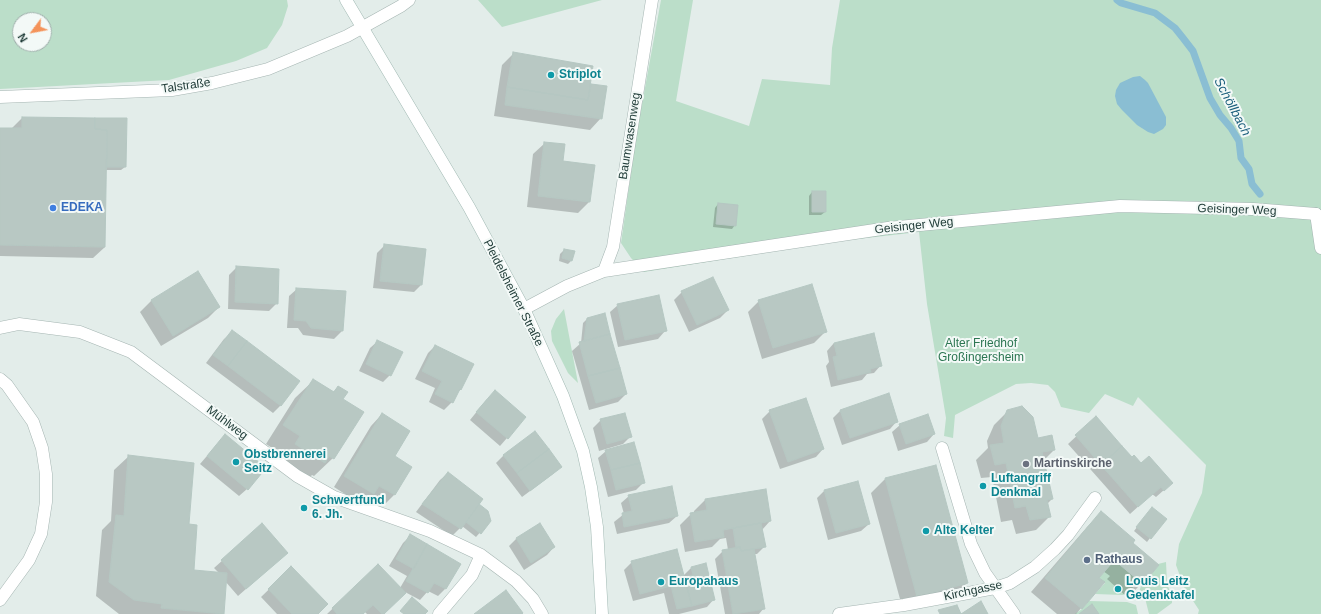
<!DOCTYPE html>
<meta charset="utf-8">
<style>
body{margin:0}
#map{position:relative;width:1321px;height:614px;overflow:hidden;background:#e3edea;font-family:Helvetica,sans-serif}
canvas{display:block}
.north{position:absolute;left:12px;top:12px;width:40px;height:40px;box-sizing:border-box;background:#f3f9f7;border:1px solid #9faeab;border-radius:50%;rotate:238deg;font-size:11px;font-weight:700;line-height:16px;text-align:center;color:#223e3a}
.north::after{content:'';display:block;margin:auto;width:14px;height:18px;background:#f4935a;clip-path:polygon(50% 0,100% 100%,50% 72%,0 100%)}
</style>
<div id="map">
<canvas width="1321" height="614"></canvas>
<div class="north">N</div>
</div>
<script>
const ctx = document.querySelector('canvas').getContext('2d');
ctx.lineJoin = 'round';
function paint(path, color) {
  ctx.fillStyle = color;
  ctx.fill(path, 'evenodd');
}
function toPath(rows) {
  const path = new Path2D();
  for (const r of rows) {
    path.moveTo(r[0], r[1]);
    for (let i = 2; i < r.length; i += 2) path.lineTo(r[i], r[i + 1]);
  }
  return path;
}
function strokePath(path, color, width, dash) {
  ctx.strokeStyle = color;
  ctx.lineWidth = width;
  ctx.lineCap = dash ? 'butt' : 'round';
  ctx.setLineDash(dash || []);
  ctx.stroke(path);
}
function label(font, color, halo, rows, align = 'center') {
  ctx.font = font + ' Helvetica,sans-serif';
  ctx.lineWidth = 4;
  ctx.setLineDash([]);
  ctx.textBaseline = 'middle';
  ctx.strokeStyle = halo;
  ctx.fillStyle = color;
  for (const [text, x, y, turn = 0] of rows) {
    ctx.save();
    ctx.translate(x, y);
    ctx.rotate((+turn || 0) * Math.PI / 180);
    ctx.textAlign = isNaN(turn) ? turn : align;
    if (halo) ctx.strokeText(text, 0, 0);
    ctx.fillText(text, 0, 0);
    ctx.restore();
  }
}
const green = toPath([
 [0,0,287,0,288,6,282,25,267,48,236,61,169,80,0,89],
 [20,20,44,20,44,44,20,44],
 [478,0,602,0,502,27],
 [661,0,693,0,676,101,749,126,762,79,830,85,832,48,840,0,1321,0,1321,614,1198,614,1199,610,1184,587,1176,565,1179,544,1202,493,1206,465,1138,397,1133,406,1105,394,1089,413,1061,407,1055,392,1048,385,1031,383,1016,384,955,415,953,438,944,436,946,418,927,304,919,232,832,242,644,272,631,258,621,243,636,137],
 [564,309,578,383,568,373,552,341,551,331,556,319],
 [1117,557,1123,562,1121,565,1137,579,1132,589,1123,595,1095,594,1105,583,1099,578],
 [1166,562,1167,583,1172,598,1172,603,1157,614,1149,614,1145,598,1139,597,1139,592,1142,583,1143,584,1159,565,1158,564],
 [1089,601,1127,602,1136,605,1138,614,1075,614,1082,609]
]);
const water = toPath([
 [1140,76,1145,80,1148,83,1166,117,1166,125,1163,129,1154,134,1148,132,1137,125,1122,110,1117,104,1115,96,1116,90,1120,83,1133,77]
]);
const shadow = toPath([
 [513,54,590,84,606,87,601,118,590,130,494,116,502,65],
 [22,118,126,119,125,167,121,170,105,170,105,247,93,258,0,256,0,129,11,129],
 [545,143,562,162,594,166,589,202,578,213,527,207,533,154],
 [812,192,825,212,821,215,809,215,809,196],
 [718,204,735,225,732,229,713,227,715,208],
 [385,245,421,285,414,292,373,288,377,253],
 [564,250,572,260,568,264,559,261,560,254],
 [237,267,277,303,269,311,228,309,229,275],
 [198,273,219,307,208,318,161,346,140,312,151,301],
 [297,289,345,292,342,331,334,339,303,335,298,328,287,328,289,296],
 [682,292,728,310,720,318,689,332,674,300],
 [759,301,825,332,814,343,762,359,748,312],
 [618,305,665,331,658,339,618,347,610,312],
 [587,319,626,394,618,402,589,410,572,351,581,343,583,323],
 [232,332,298,381,280,406,273,413,206,363,224,339],
 [378,341,390,375,383,382,359,371,370,348],
 [834,343,881,365,874,373,867,374,862,380,831,387,826,366,829,362,827,351],
 [435,346,461,389,456,394,452,402,444,410,429,402,435,388,415,379,428,353],
 [314,380,333,392,338,387,342,399,333,458,314,476,312,475,306,481,278,462,283,455,266,444,295,398],
 [487,399,507,438,500,446,470,420],
 [841,410,897,421,890,429,842,445,833,418],
 [770,411,823,449,816,457,780,469,762,419],
 [1008,411,1038,439,1054,450,1043,461,1052,499,1047,504,1050,516,1036,530,1016,534,1012,520,1001,522,992,477,981,478,976,460,988,448,987,441,994,425],
 [382,414,394,457,410,467,394,495,383,506,369,498,362,505,334,487,371,426],
 [1096,418,1132,459,1141,465,1149,457,1164,490,1156,497,1152,494,1130,514,1068,444],
 [601,420,631,436,623,444,599,451,593,428],
 [900,425,934,434,927,442,898,451,892,432],
 [225,435,247,489,239,496,200,464],
 [606,451,644,482,636,490,608,497,598,458],
 [504,455,561,466,553,474,522,497,496,463],
 [129,456,188,525,193,571,219,573,214,568,262,525,279,560,238,596,225,581,223,614,119,614,96,596,102,530,111,521,114,470],
 [448,473,478,504,490,521,476,537,462,526,452,536,416,512,440,480],
 [885,479,967,583,952,597,903,610,871,493],
 [765,490,770,521,762,530,765,546,757,554,754,554,764,608,759,614,725,614,715,559,723,551,728,550,726,538,720,539,712,547,685,552,680,525,691,514,694,513,694,511,705,500],
 [824,491,869,524,861,531,828,540,817,498],
 [629,496,677,516,669,523,617,534,614,522,624,514,621,503],
 [1149,512,1150,538,1147,542,1134,531],
 [1101,513,1132,543,1158,565,1128,598,1107,579,1110,576,1103,571,1098,578,1103,583,1076,614,1057,614,1031,592,1087,527],
 [539,524,554,547,547,555,524,570,509,546,516,539],
 [410,536,459,564,445,589,438,596,428,591,420,600,405,592,383,614,367,614,364,611,362,614,327,614,378,565,400,588,407,576,389,566,403,543],
 [632,562,683,576,691,568,714,599,707,607,679,614,669,614,664,593,633,601,624,570],
 [291,568,317,614,277,614,261,597]
]);
const stream = toPath([
 [1117,0,1121,3,1155,13,1175,28,1183,38,1193,51,1210,98,1220,115,1231,128,1239,141,1241,158,1249,169,1252,184,1260,194]
]);
const building = toPath([
 [513,52,593,66,588,100,507,87,513,52],
 [591,84,607,86,602,119,505,105,507,87,588,100,591,84],
 [22,117,95,118,95,129,107,130,105,247,0,245,0,128,22,128,22,117],
 [95,118,127,118,126,167,107,167,107,130,95,129,95,118],
 [544,142,565,144,563,161,595,165,590,202,538,196,544,142],
 [812,191,826,191,826,212,812,212,812,191],
 [718,203,738,205,736,226,716,224,718,203],
 [384,244,426,249,422,285,380,281,384,244],
 [564,249,575,251,572,261,562,258,564,249],
 [236,266,279,269,278,304,235,302,236,266],
 [198,271,220,307,173,336,151,300,198,271],
 [713,277,729,310,697,325,681,291,713,277],
 [812,284,827,332,773,348,758,300,812,284],
 [296,288,346,291,343,331,311,328,306,321,294,320,296,288],
 [659,295,667,331,625,340,617,304,659,295],
 [605,313,610,334,584,341,587,318,605,313],
 [232,330,247,341,228,366,213,355,232,330],
 [874,333,882,366,870,369,871,372,838,380,833,357,837,356,834,343,874,333],
 [610,334,620,368,588,376,579,342,610,334],
 [377,340,403,352,391,376,366,364,377,340],
 [247,341,300,381,281,406,228,366,247,341],
 [435,345,474,364,461,390,460,389,453,403,435,394,442,381,422,371,435,345],
 [620,368,627,394,596,403,588,376,620,368],
 [313,379,334,392,338,386,348,392,343,399,364,412,334,459,329,456,325,463,295,444,300,436,283,425,313,379],
 [495,390,526,417,508,439,476,412,495,390],
 [889,393,898,422,850,438,840,410,889,393],
 [806,398,824,449,788,462,769,410,806,398],
 [1022,406,1033,417,1038,438,1052,435,1055,450,1042,452,1053,499,1047,500,1051,517,1030,520,1026,506,1015,508,1006,463,995,465,990,445,1004,443,1001,426,1007,410,1022,406],
 [382,413,410,431,395,456,412,467,395,495,379,486,374,494,344,476,382,413],
 [625,413,632,437,607,444,600,419,625,413],
 [928,414,935,434,906,444,899,424,928,414],
 [1096,416,1122,446,1101,465,1075,435,1096,416],
 [535,431,549,449,517,473,503,455,535,431],
 [225,434,266,468,248,490,207,456,225,434],
 [634,442,640,463,611,470,605,450,634,442],
 [1122,446,1132,457,1134,455,1141,463,1149,456,1173,483,1164,491,1161,487,1138,507,1101,465,1122,446],
 [549,449,562,467,530,491,517,473,549,449],
 [128,455,194,463,189,524,197,525,194,570,227,573,224,614,161,608,162,604,134,600,109,582,116,515,124,516,128,455],
 [640,463,645,483,616,490,611,470,640,463],
 [936,465,968,583,917,597,885,478,936,465],
 [448,472,483,499,461,529,422,504,448,472],
 [858,481,870,524,836,533,824,490,858,481],
 [672,486,678,516,624,527,622,513,632,511,628,495,672,486],
 [766,489,771,521,723,530,724,537,695,542,690,513,707,510,705,499,766,489],
 [479,504,488,511,491,521,481,534,466,522,479,504],
 [1152,507,1167,519,1151,539,1136,527,1152,507],
 [1101,511,1135,540,1133,543,1159,565,1143,584,1120,565,1123,562,1117,557,1099,578,1105,582,1082,609,1045,578,1101,511],
 [262,523,288,553,246,589,221,560,262,523],
 [540,523,555,547,531,563,516,538,540,523],
 [761,523,766,547,741,551,740,547,736,548,733,528,761,523],
 [410,534,427,544,414,569,396,559,410,534],
 [427,544,461,564,446,589,434,583,428,593,406,581,427,544],
 [740,547,741,551,754,549,765,609,733,614,722,550,740,547],
 [677,549,692,606,677,609,671,586,640,594,631,561,677,549],
 [706,563,715,600,692,606,684,577,693,575,691,567,706,563],
 [378,564,406,593,384,614,382,614,373,605,363,614,337,614,332,608,378,564],
 [291,566,328,604,318,614,292,614,268,589,291,566],
 [506,590,523,613,522,614,474,614,506,590],
 [412,597,428,611,425,614,404,614,400,611,412,597],
 [981,601,988,614,961,614,981,601],
 [1092,604,1099,614,1079,614,1092,604],
 [957,605,961,614,940,614,938,610,957,605]
]);
const lane = toPath([
 [1316,214,1321,248]
]);
const street = toPath([
 [0,97,172,90,212,83,268,69,347,36,401,6,409,0],
 [604,271,613,247,652,0],
 [524,309,567,286,604,271,888,228,1120,206,1253,209,1316,214],
 [0,328,19,324,80,332,131,352,297,476,334,497,430,531,481,555,516,581,533,599,542,614],
 [0,379,7,385,33,422,42,448,46,474,46,502,41,534,29,560,0,600],
 [942,448,971,544,985,573,1014,614],
 [439,614,472,575,481,555],
 [839,614,904,605,995,588,1010,583,1035,567,1055,549,1068,535,1095,498]
]);
const secondary = toPath([
 [346,0,469,207,524,309,563,396,583,451,591,487,597,527,602,614]
]);
const markers = [
 [551,75,4,"#0f9aa8"],
 [53,208,4,"#3f7fe0"],
 [236,462,4,"#0f9aa8"],
 [1026,464,4,"#6b7280"],
 [983,486,4,"#0f9aa8"],
 [304,508,4,"#0f9aa8"],
 [926,531,4,"#0f9aa8"],
 [1087,560,4,"#5c6f8a"],
 [661,582,4,"#0f9aa8"],
 [1118,589,4,"#0f9aa8"]
];
const cultureNames = [
 ["Striplot",559,75],
 ["Obstbrennerei",244,455],
 ["Seitz",244,469],
 ["Luftangriff",991,479],
 ["Denkmal",991,493],
 ["Schwertfund",312,501],
 ["6. Jh.",312,515],
 ["Alte Kelter",934,531],
 ["Europahaus",669,582],
 ["Louis Leitz",1126,582],
 ["Gedenktafel",1126,596]
];
const streetNames = [
 ["Talstraße",186,86,-8],
 ["Baumwasenweg",630,136,-81],
 ["Geisinger Weg",1237,210,2],
 ["Geisinger Weg",914,226,-6],
 ["Pleidelsheimer Straße",513,293,63],
 ["Mühlweg",227,423,37],
 ["Kirchgasse",973,591,-12]
];
const shopNames = [
 ["EDEKA",61,208]
];
const parkNames = [
 ["Alter Friedhof",981,344],
 ["Großingersheim",981,358]
];
const worshipNames = [
 ["Martinskirche",1034,464]
];
const serviceNames = [
 ["Rathaus",1095,560]
];
const waterNames = [
 ["Schöllbach",1232,107,62]
];
paint(green, '#bbdec9');
paint(water, '#8abed3');
paint(shadow, '#0003');
strokePath(stream, '#8abed3', 7);
paint(building, '#b8c8c3');
strokePath(building, '#b5c7c2', 1);
strokePath(lane, '#a5b5b2', 13);
strokePath(street, '#a5b5b2', 13);
strokePath(secondary, '#a1b9b3', 13);
strokePath(lane, '#fff', 12);
strokePath(street, '#fff', 12);
strokePath(secondary, '#fff', 12);
for (const [x, y, r, color] of markers) {
  const dot = new Path2D();
  dot.arc(x, y, r, 0, 2 * Math.PI);
  ctx.fillStyle = color;
  ctx.fill(dot);
  strokePath(dot, '#f3f9f7', 1.5);
}
label('bold 12px', '#0d838f', '#f3f9f7', cultureNames, 'left');
label('12px', '#223e3a', '#f3f9f7', streetNames);
label('bold 12px', '#366cbe', '#f3f9f7', shopNames, 'left');
label('12px', '#2c7652', '#f3f9f7', parkNames);
label('bold 12px', '#5b616d', '#f3f9f7', worshipNames, 'left');
label('bold 12px', '#4e5e75', '#f3f9f7', serviceNames, 'left');
label('italic 13px', '#1b5f7c', '#f3f9f7', waterNames);
</script>
